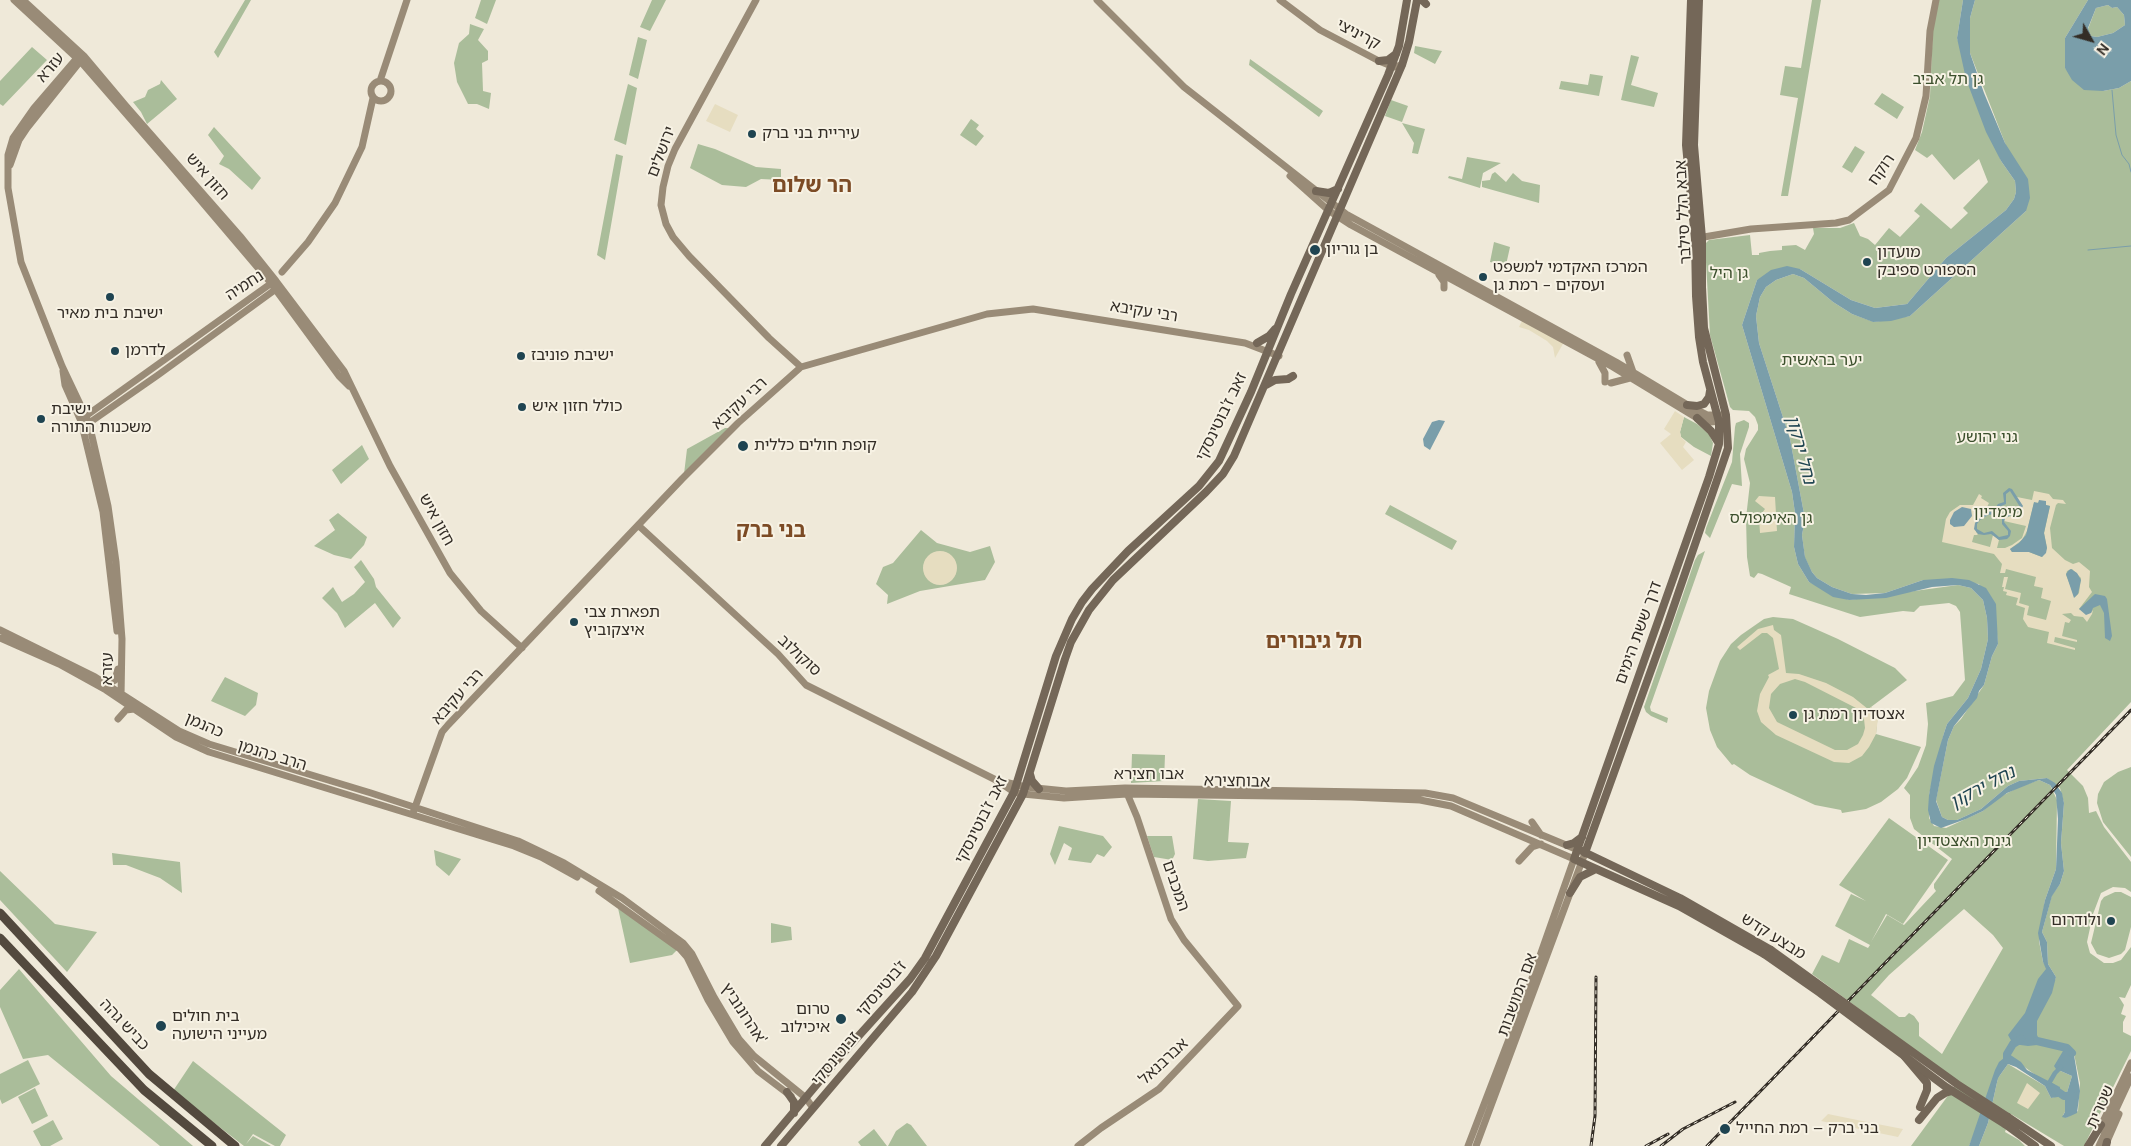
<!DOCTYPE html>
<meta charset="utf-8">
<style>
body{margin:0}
#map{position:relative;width:2131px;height:1146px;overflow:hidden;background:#efe9d9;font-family:"DM Sans",sans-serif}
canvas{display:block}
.north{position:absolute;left:2066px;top:15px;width:50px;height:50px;-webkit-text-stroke:4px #f7f2e4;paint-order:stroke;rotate:128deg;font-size:14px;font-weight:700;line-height:20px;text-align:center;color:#332d26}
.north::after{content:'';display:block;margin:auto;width:18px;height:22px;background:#332d26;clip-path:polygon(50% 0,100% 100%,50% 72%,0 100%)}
</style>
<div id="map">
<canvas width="2131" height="1146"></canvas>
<div class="north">N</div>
</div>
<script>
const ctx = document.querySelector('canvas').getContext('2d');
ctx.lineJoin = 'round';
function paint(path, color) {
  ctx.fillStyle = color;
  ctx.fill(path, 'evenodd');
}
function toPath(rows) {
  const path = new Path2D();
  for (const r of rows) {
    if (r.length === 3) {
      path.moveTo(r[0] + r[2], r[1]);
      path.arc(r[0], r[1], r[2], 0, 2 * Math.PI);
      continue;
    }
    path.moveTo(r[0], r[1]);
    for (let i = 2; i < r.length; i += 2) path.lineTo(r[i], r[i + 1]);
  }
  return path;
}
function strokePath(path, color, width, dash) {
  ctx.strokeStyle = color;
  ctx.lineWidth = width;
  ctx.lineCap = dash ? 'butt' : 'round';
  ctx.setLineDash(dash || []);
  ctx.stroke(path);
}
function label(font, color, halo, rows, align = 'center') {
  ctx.font = font + ' "DM Sans","Noto Sans Hebrew",sans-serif';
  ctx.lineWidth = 4;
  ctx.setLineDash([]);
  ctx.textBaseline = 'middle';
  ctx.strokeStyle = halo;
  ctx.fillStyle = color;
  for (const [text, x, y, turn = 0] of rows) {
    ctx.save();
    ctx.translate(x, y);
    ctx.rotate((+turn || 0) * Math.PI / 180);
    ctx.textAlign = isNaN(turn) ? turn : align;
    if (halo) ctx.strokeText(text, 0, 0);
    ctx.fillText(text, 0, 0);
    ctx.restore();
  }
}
const green = toPath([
 [245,0,251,0,218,58,214,52],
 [481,0,496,0,487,24,475,18],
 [652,0,666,0,650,31,640,27],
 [1812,0,1821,0,1788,196,1781,196,1798,98,1780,95,1785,66,1801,68],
 [1939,0,1963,0,1957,38,2001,161,2015,181,2016,192,2014,199,2006,210,1946,258,1907,304,1875,308,1851,300,1800,269,1757,280,1742,325,1792,492,1795,513,1794,547,1798,564,1809,582,1849,600,1958,585,1971,588,1983,600,1987,618,1988,639,1981,669,1968,698,1947,724,1944,733,1929,795,1929,818,1934,826,1946,828,1983,811,1998,798,2019,787,2039,780,2050,785,2057,800,2056,869,2045,900,2039,941,2043,962,2055,980,2056,977,2048,964,2047,942,2042,932,2052,895,2060,884,2064,871,2061,843,2064,803,2060,788,2047,778,2019,781,2008,786,1981,809,1957,820,1948,820,1942,817,1936,800,1948,740,1954,726,1961,719,1984,685,1992,656,1998,644,1997,634,1979,584,1923,580,1885,593,1852,594,1832,587,1817,578,1812,572,1805,558,1802,535,1805,519,1790,439,1759,343,1756,316,1760,297,1766,287,1776,280,1793,274,1804,278,1833,302,1852,314,1874,322,1910,316,2026,211,2005,143,1970,53,1970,18,1975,0,2088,0,2065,38,2065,68,2103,91,2119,88,2131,81,2131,702,2067,770,2083,786,2088,798,2089,813,2096,811,2104,827,2131,862,2131,892,2125,888,2113,887,2101,893,2093,914,2087,942,2090,953,2104,963,2113,963,2121,960,2131,947,2131,985,2125,998,2119,997,2124,1005,2121,1014,2126,1016,2123,1022,2123,1032,2131,1036,2131,1051,2084,1146,2064,1146,2011,1114,2005,1132,2019,1140,2025,1146,1979,1146,1988,1123,1998,1078,2008,1064,2045,1086,2051,1098,2058,1096,2059,1087,2041,1079,2008,1055,1969,1146,1911,1146,1958,1082,1812,974,1822,955,1839,963,1849,939,1868,948,1870,945,1835,926,1851,894,1866,901,1839,885,1889,818,1948,860,1903,924,1886,914,1871,942,1887,915,1904,925,1936,891,1934,888,1934,884,1952,859,1914,829,1910,818,1910,795,1904,788,1918,767,1926,745,1928,724,1926,703,1953,696,1965,680,1960,612,1956,606,1949,603,1920,606,1914,612,1903,611,1860,617,1789,594,1791,587,1762,574,1758,573,1754,578,1750,576,1747,557,1746,518,1750,483,1744,459,1746,449,1758,430,1758,425,1755,417,1749,411,1733,410,1730,407,1710,335,1705,244,1709,240,1750,235,1752,255,1759,255,1759,253,1770,251,1782,250,1782,246,1796,245,1805,250,1814,234,1813,228,1840,228,1854,223,1860,236,1868,239,1875,245,1889,228,1900,237,1920,216,1914,211,1921,203,1951,229,1968,213,1963,208,1988,182,1979,159,1954,180,1932,154,1927,158,1915,150,1922,132,1930,96,1933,25],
 [1964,909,1993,935,2003,948,1942,1054,1919,1036,1919,1023,1914,1016,1909,1013,1905,1017,1899,1017,1871,995,1889,975],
 [2066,1046,2073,1049,2080,1083,2078,1111,2066,1118,2063,1115,2065,1112,2065,1099,2072,1076,2056,1069],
 [2108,5,2112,8,2117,7,2124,15,2125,25,2113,33,2097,37,2091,36,2088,29,2096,8],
 [470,24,484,29,478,40,488,51,488,60,482,63,483,91,491,93,489,109,477,104,468,104,457,82,454,63,459,43,469,34],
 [638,37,647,40,638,79,629,75],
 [1415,46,1431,49,1442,51,1435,64,1414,53],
 [32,47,47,60,3,106,0,104,0,81],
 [1631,55,1639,57,1631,85,1658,93,1654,107,1621,100],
 [1250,59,1323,111,1319,117,1249,65],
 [1590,74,1603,76,1599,96,1559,89,1561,81,1588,85],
 [161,80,177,99,147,124,141,112,133,102,145,97,148,90,160,84],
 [628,84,637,88,626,145,614,140],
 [1882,93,1904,107,1897,119,1874,104],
 [1391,100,1408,106,1402,122,1385,116],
 [971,119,979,125,976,129,984,136,976,146,960,135],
 [1402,123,1425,129,1418,154,1412,153,1414,143],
 [214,127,261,178,252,190,229,169,219,164,224,156,208,135],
 [698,144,715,149,756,167,781,169,781,180,761,179,746,187,722,185,690,168],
 [1855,146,1865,152,1852,173,1842,167],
 [616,154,623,156,605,260,597,255],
 [1467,157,1501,163,1483,173,1480,188,1448,178,1449,176,1462,179],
 [1495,172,1506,182,1513,173,1522,181,1540,185,1539,203,1482,187,1482,181,1490,180,1492,174],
 [1494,242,1510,247,1506,265,1490,262],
 [1684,417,1697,424,1709,434,1713,443,1711,456,1694,447,1681,437,1680,432],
 [1744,420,1749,423,1749,427,1740,454,1742,486,1732,484,1710,538,1705,533,1706,528,1732,462,1735,427,1736,423],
 [725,428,729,428,684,474,687,449],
 [362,445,369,459,341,484,332,470],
 [1390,505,1457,541,1452,550,1385,514],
 [338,513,367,537,364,545,351,559,334,555,314,546,335,530,329,520],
 [921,530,937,543,970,552,990,546,995,562,985,580,920,591,887,604,888,595,876,584,883,567,893,563],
 [1705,551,1650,707,1651,711,1668,718,1667,723,1651,716,1646,712,1644,707,1695,560,1698,555],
 [361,560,374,579,376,587,401,618,393,628,375,603,345,628,337,613,322,598,333,587,342,602,354,594,365,582,354,567],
 [1773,617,1793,619,1838,639,1895,668,1907,680,1871,707,1873,710,1876,709,1878,713,1876,734,1921,747,1907,778,1898,789,1881,802,1866,809,1842,813,1841,810,1815,805,1750,775,1734,764,1732,765,1717,747,1710,730,1706,708,1709,691,1720,661,1731,644,1741,635,1764,619],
 [225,677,258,693,256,705,245,716,211,701],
 [1132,754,1165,755,1164,781,1131,783],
 [2131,767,2131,857,2103,822,2097,803,2098,794,2104,782,2118,772],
 [1198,799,1231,801,1228,842,1249,843,1246,858,1208,861,1193,859],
 [1059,826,1103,836,1112,847,1104,857,1097,854,1091,863,1068,860,1072,848,1064,843,1055,865,1050,854],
 [1147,836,1172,836,1175,854,1172,860,1154,857],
 [434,850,461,859,449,876,436,865],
 [112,853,180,862,182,893,160,878,126,865,113,865],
 [0,871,55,924,97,932,67,972,0,900],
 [2115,892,2121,892,2131,897,2131,927,2125,950,2121,954,2109,958,2097,954,2091,943,2101,901,2104,897],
 [618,908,677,950,672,955,630,963],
 [771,923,791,927,792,940,771,943],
 [19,969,111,1076,193,1146,160,1146,48,1055,23,1059,0,1007,0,990],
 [28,1060,40,1084,2,1104,0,1099,0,1074],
 [193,1061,286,1135,280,1146,275,1146,253,1134,246,1144,253,1136,271,1146,244,1146,173,1091],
 [35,1088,48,1116,32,1124,18,1097],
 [53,1120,63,1139,50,1146,41,1146,33,1131],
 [907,1123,911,1125,927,1146,888,1146,896,1131],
 [874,1129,887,1146,861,1146,858,1142]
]);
const plaza = toPath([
 [715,104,738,115,730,132,706,121],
 [1523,319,1564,342,1555,358,1553,347,1547,341,1529,330,1519,327],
 [1675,411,1684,417,1680,432,1681,437,1686,442,1683,447,1694,460,1682,470,1660,443,1671,434,1664,429],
 [2034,491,2049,494,2053,499,2063,500,2066,504,2058,503,2056,505,2050,528,2052,548,2065,560,2073,564,2079,562,2090,571,2089,587,2092,592,2079,609,2091,613,2093,610,2092,614,2087,622,2083,617,2074,616,2071,613,2062,614,2071,620,2069,623,2065,622,2062,636,2077,640,2077,642,2055,637,2054,642,2075,648,2075,650,2047,643,2049,632,2028,627,2023,619,2025,608,2016,605,2018,598,2006,595,2007,592,2003,591,2004,587,2002,587,2004,577,2008,577,2005,589,2021,593,2019,603,2029,606,2027,615,2046,620,2051,601,2041,598,2043,588,2034,586,2036,577,2006,569,2005,573,2000,573,2002,564,1994,554,1942,542,1946,519,1950,512,1960,505,1973,505,1979,494,1982,496,1981,498,1989,503,1984,513,1976,520,1976,532,1978,534,1977,535,1974,535,1972,542,1990,547,1993,535,1999,540,1997,548,2005,548,2012,545,2022,538,2026,526,2004,521,2005,518,2018,514,2021,510,2017,497,2032,500],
 [2046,502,2046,505,2050,506,2044,533,2047,548,2042,557,2029,552,2012,552,2010,549,2022,540,2027,531,2034,503],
 [2072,569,2081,578,2079,593,2075,597,2066,575,2067,571],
 [1759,496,1775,497,1777,531,1760,533,1759,517,1765,509,1755,501],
 [940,568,17],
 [1773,625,1774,630,1781,635,1786,673,1799,674,1826,683,1853,697,1868,709,1871,707,1873,710,1876,709,1878,718,1876,734,1869,747,1862,756,1849,763,1834,762,1776,735,1761,722,1757,711,1760,694,1769,677,1768,675,1779,669,1773,638,1767,633,1762,633,1740,650,1737,647,1758,629],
 [1795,679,1805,682,1858,709,1864,719,1865,728,1863,735,1858,744,1847,750,1835,750,1777,722,1769,708,1771,694,1780,684],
 [2027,1083,2040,1093,2028,1109,2017,1103],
 [1828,1114,1872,1123,1903,1129,1898,1137,1821,1121]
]);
const water = toPath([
 [1963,0,1975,0,1970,18,1970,53,1984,93,2005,143,2028,179,2030,198,2026,211,1910,316,1891,321,1873,322,1852,314,1833,302,1804,278,1793,274,1776,280,1766,287,1760,297,1756,316,1759,343,1790,439,1805,519,1802,535,1805,557,1812,572,1817,578,1832,587,1852,594,1866,595,1885,593,1923,580,1952,578,1969,580,1986,588,1996,604,1998,644,1992,656,1984,685,1979,691,1977,698,1954,726,1948,740,1936,801,1942,817,1948,820,1957,820,1981,809,2008,786,2019,781,2047,778,2055,783,2062,793,2064,803,2061,843,2064,871,2060,884,2052,896,2042,932,2047,942,2048,964,2056,977,2052,993,2037,1021,2037,1035,2040,1041,2046,1044,2028,1046,2013,1044,2008,1035,2025,1013,2038,979,2046,969,2043,962,2038,933,2045,900,2056,869,2058,819,2056,795,2050,785,2039,780,2007,793,1983,811,1966,819,1941,828,1931,823,1928,810,1929,795,1934,766,1944,733,1947,724,1968,698,1981,669,1988,639,1987,618,1983,600,1971,588,1958,585,1932,587,1886,598,1849,600,1833,597,1809,582,1798,564,1794,547,1795,513,1792,492,1742,325,1757,280,1771,270,1787,266,1800,269,1851,300,1875,308,1907,304,1946,258,2006,210,2014,199,2016,192,2015,181,2001,161,1986,132,1966,79,1957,38],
 [2088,0,2131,0,2131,81,2119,88,2103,91,2084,90,2072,80,2065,68,2065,38],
 [2108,5,2112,8,2117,7,2124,15,2125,25,2113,33,2097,37,2091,36,2088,28,2096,8],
 [1439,420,1445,421,1430,450,1424,446,1423,439,1432,422],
 [2009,488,2012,489,2023,506,2020,511,2005,518,2004,522,2011,531,2010,536,2007,539,1999,540,1991,534,1984,535,1978,534,1974,529,1975,523,1984,513,1993,511,1998,504,2004,502,2003,493],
 [2010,491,2020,507,2002,518,2002,524,2008,531,2008,535,1999,537,1992,531,1984,533,1977,529,1977,524,1980,520,1988,515,1995,514,1999,507,2006,504,2006,494],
 [2039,500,2046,501,2046,505,2050,506,2044,533,2047,548,2046,553,2042,557,2029,552,2012,552,2010,549,2019,543,2026,535,2034,502,2038,503],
 [1962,507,1971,509,1972,516,1964,526,1954,527,1950,524,1950,520,1954,512],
 [2071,569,2077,573,2081,580,2078,594,2074,598,2066,574,2069,570],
 [2095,594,2105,596,2107,599,2112,636,2110,641,2105,638,2104,613,2100,605,2093,608,2091,613,2086,615,2079,609],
 [2066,1046,2073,1049,2080,1091,2077,1113,2066,1118,2062,1117,2065,1112,2065,1099,2072,1076,2056,1069,2054,1066],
 [2009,1054,2021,1062,2027,1070,2060,1087,2058,1097,2051,1098,2045,1086,2016,1067,2008,1064,1998,1078,1988,1123,1979,1146,1969,1146,1995,1070,1999,1062]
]);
const stream = toPath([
 [2112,90,2116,135,2122,155,2129,164,2131,172],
 [2088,250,2131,246]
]);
const canal = toPath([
 [2048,1085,2055,1073,2061,1067]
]);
const river = toPath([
 [2037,1041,2067,1048,2072,1053],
 [2007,1060,2007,1054,2013,1044,2021,1039],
 [2051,1087,2064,1096,2074,1096]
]);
const secondary = toPath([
 [14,0,81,62,168,162,270,282,339,376,349,386],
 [23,0,84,56,126,106,240,236,276,281,344,371,390,466,450,573,481,611,522,648],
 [756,0,675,149,668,166,663,187,661,205,666,224,673,237,689,256,769,338,801,367],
 [1097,0,1184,87,1346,214,1616,362,1691,407,1707,415,1723,415],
 [1280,0,1320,30,1379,61,1394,67,1402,65],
 [84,56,77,58,34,108,13,138,8,155,8,188,21,262,62,366,89,423,108,506,116,562,122,639,121,697],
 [380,81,407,0],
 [381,91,10],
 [10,165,19,140,27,128,82,59],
 [1290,176,1328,210,1351,225,1613,367,1697,418,1710,422,1723,421],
 [1698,238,1751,229,1836,223,1849,220,1889,190,1916,138,1926,96,1930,31,1936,0],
 [282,272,308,242,335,203,362,147,373,98],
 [1439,275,1444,282,1444,288],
 [1627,355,1633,372],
 [1599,362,1605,373,1605,382],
 [63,371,65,385,81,421,103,512,117,631],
 [1611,383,1630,378],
 [83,418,273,282],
 [86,422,89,423,158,375,276,289],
 [638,525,778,654,806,685,996,780,1026,787,1066,791,1125,788,1425,793,1453,798,1578,850],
 [0,630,95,677,179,731,209,744,371,793,518,841,564,863,622,898,683,943,692,954,714,997,739,1039,754,1056,806,1098,813,1108],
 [0,638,59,664,106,690,176,737,209,752,514,846,541,857,577,877],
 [107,684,115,680,118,669],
 [118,719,126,710,134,709],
 [1001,783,1014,792,1023,794,1064,798,1127,794,1351,797,1420,800,1451,806,1574,859,1529,987,1468,1146],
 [413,813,442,732,448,725,682,479,738,423,801,367,987,314,1033,309,1245,343,1279,356],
 [1532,822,1541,835],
 [1519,861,1532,847,1541,844],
 [599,891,680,949,687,957,708,1000,733,1042,758,1071,791,1096],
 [2099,1130,2131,1063],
 [1078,1146,1101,1128,1159,1089,1238,1006,1184,940,1171,919,1137,817,1126,791],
 [1476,1146,1585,853],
 [2099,1146,2131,1077],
 [2105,1146,2119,1114]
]);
const primary = toPath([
 [1422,0,1426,4],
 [1691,0,1686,145,1695,239,1696,296,1699,337,1703,362,1719,422,1719,444,1709,477,1574,859,1679,906,1764,954],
 [1379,61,1388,60,1396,54],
 [1316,191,1329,193,1338,189],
 [1257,343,1269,336,1275,329],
 [1266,385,1275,380,1288,379,1293,376],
 [1687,405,1697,406,1704,404,1709,397,1710,391],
 [1697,418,1711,431,1718,442],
 [1030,774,1032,781,1039,789],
 [1567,845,1574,843,1582,837],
 [1582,851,1680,898,1771,950],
 [1585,853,1667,626,1728,448,1726,415,1704,328,1702,287,1702,238,1694,145,1699,0],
 [1570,893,1580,877,1596,869],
 [1905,1057,1927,1083,1927,1090,1920,1107],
 [787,1092,794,1102,794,1113],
 [2008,1117,2051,1146],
 [1919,1120,1937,1098,1945,1093,1952,1091],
 [2005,1124,2035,1146],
 [765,1146,845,1051,910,979,925,958,1014,792,1056,656,1072,619,1082,602,1092,589,1128,551,1199,486,1219,461,1251,392,1291,294,1388,75,1399,46,1407,0],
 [781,1146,912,992,936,956,1023,794,1065,659,1071,642,1089,610,1113,580,1206,492,1223,474,1234,456,1402,65,1409,42,1417,0],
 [2088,1146,2101,1125],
 [2106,1146,2107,1142]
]);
const highway = toPath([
 [0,913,149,1074,235,1146],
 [0,938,144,1090,212,1146]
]);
const rail = toPath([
 [1591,1146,1595,1116,1596,977],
 [1646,1146,1668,1134],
 [1661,1146,1683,1129,1735,1102],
 [1707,1146,2131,710]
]);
const primaryBridge = toPath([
 [1771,950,1957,1084,2008,1117],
 [1764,954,1820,993,1946,1087,2005,1124]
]);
const markers = [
 [752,134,5,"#1f4451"],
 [1315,250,6,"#1f4451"],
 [1867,262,5,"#1f4451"],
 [1483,277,5,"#1f4451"],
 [110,297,5,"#1f4451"],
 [115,351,5,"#1f4451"],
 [521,356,5,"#1f4451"],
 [522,407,5,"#1f4451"],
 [41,419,5,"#1f4451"],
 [743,446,6,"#1f4451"],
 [574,622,5,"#1f4451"],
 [1793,715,5,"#1f4451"],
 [2111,921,5,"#1f4451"],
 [841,1019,6,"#1f4451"],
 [161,1026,6,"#1f4451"],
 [1725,1129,6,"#1f4451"]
];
const streetNames = [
 ["קריניצי",1358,35,28],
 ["עזרא",51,68,-49],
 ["ירושלים",662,152,-69],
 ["רוקח",1882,170,-55],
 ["חזון איש",207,177,49],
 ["אבא הלל סילבר",1684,212,-93],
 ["נחמיה",245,286,-33],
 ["רבי עקיבא",1144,312,9],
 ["רבי עקיבא",740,404,-43],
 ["זאב ז'בוטינסקי",1222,417,-64],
 ["חזון איש",436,520,61],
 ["דרך ששת הימים",1639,633,-70],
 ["סוקולוב",799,656,43],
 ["עזרא",108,669,-90],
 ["רבי עקיבא",458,697,-48],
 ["כהנמן",204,726,23],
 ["הרב כהנמן",272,756,17],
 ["אבו חצירא",1149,775],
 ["אבוחצירא",1237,782,1],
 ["זאב ז'בוטינסקי",982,820,-63],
 ["המכבים",1175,886,71],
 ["מבצע קדש",1773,937,32],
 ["ז'בוטינסקי",882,989,-49],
 ["אם המושבות",1518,995,-70],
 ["אהרונוביץ'",743,1014,57],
 ["כביש גהה",124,1025,47],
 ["זבוטינסקי",836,1059,-50],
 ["אברבנאל",1164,1062,-43],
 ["שטרית",2101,1107,-66]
];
const parkNames = [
 ["גן תל אביב",1948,80],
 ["גן היל",1729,274],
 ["יער בראשית",1822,361],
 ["גני יהושע",1987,438],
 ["מימדיון",1998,513],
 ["גן האימפולס",1771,519],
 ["גינת האצטדיון",1964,842]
];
const poiNames = [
 ["עיריית בני ברק",762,134],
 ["בן גוריון",1326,250],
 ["מועדון",1877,253],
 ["הספורט ספיבק",1877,271],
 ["המרכז האקדמי למשפט",1493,268],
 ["ועסקים - רמת גן",1493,286],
 ["ישיבת בית מאיר",110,314,"center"],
 ["לדרמן",125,351],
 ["ישיבת פוניבז",531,356],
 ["כולל חזון איש",532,407],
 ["ישיבת",51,410],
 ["משכנות התורה",51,428],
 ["קופת חולים כללית",754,446],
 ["תפארת צבי",584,613],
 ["איצקוביץ",584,631],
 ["אצטדיון רמת גן",1803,715],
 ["ולודרום",2101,921,"right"],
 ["טרום",830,1010,"right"],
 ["איכילוב",830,1028,"right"],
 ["בית חולים",172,1017],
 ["מעייני הישועה",172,1035],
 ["בני ברק – רמת החייל",1736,1129]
];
const waterNames = [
 ["נחל ירקון",1800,450,75],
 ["נחל ירקון",1983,788,-28]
];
const districtNames = [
 ["הר שלום",812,186],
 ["בני ברק",771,531],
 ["תל גיבורים",1314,642]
];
paint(green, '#aabd9a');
paint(plaza, '#e6ddc0');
paint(water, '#7a9eaa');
strokePath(stream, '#7a9eaa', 1);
strokePath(canal, '#7a9eaa', 4.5);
strokePath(river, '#7a9eaa', 8);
strokePath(secondary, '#998b77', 7);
strokePath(primary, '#746758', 8);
strokePath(highway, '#53493e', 9);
strokePath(rail, '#332d26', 3);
strokePath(rail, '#f7f2e4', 1, [4]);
strokePath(primaryBridge, '#746758', 8);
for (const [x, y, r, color] of markers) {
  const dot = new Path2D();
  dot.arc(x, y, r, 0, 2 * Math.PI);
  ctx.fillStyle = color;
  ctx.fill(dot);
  strokePath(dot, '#f7f2e4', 2);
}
label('16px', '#332d26', '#f7f2e4', streetNames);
label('16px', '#3b4f2c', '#f7f2e4', parkNames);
label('16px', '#332d26', '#f7f2e4', poiNames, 'left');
label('italic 18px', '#1f4451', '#f7f2e4', waterNames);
label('bold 21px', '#7c4b25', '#f7f2e4', districtNames);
</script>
